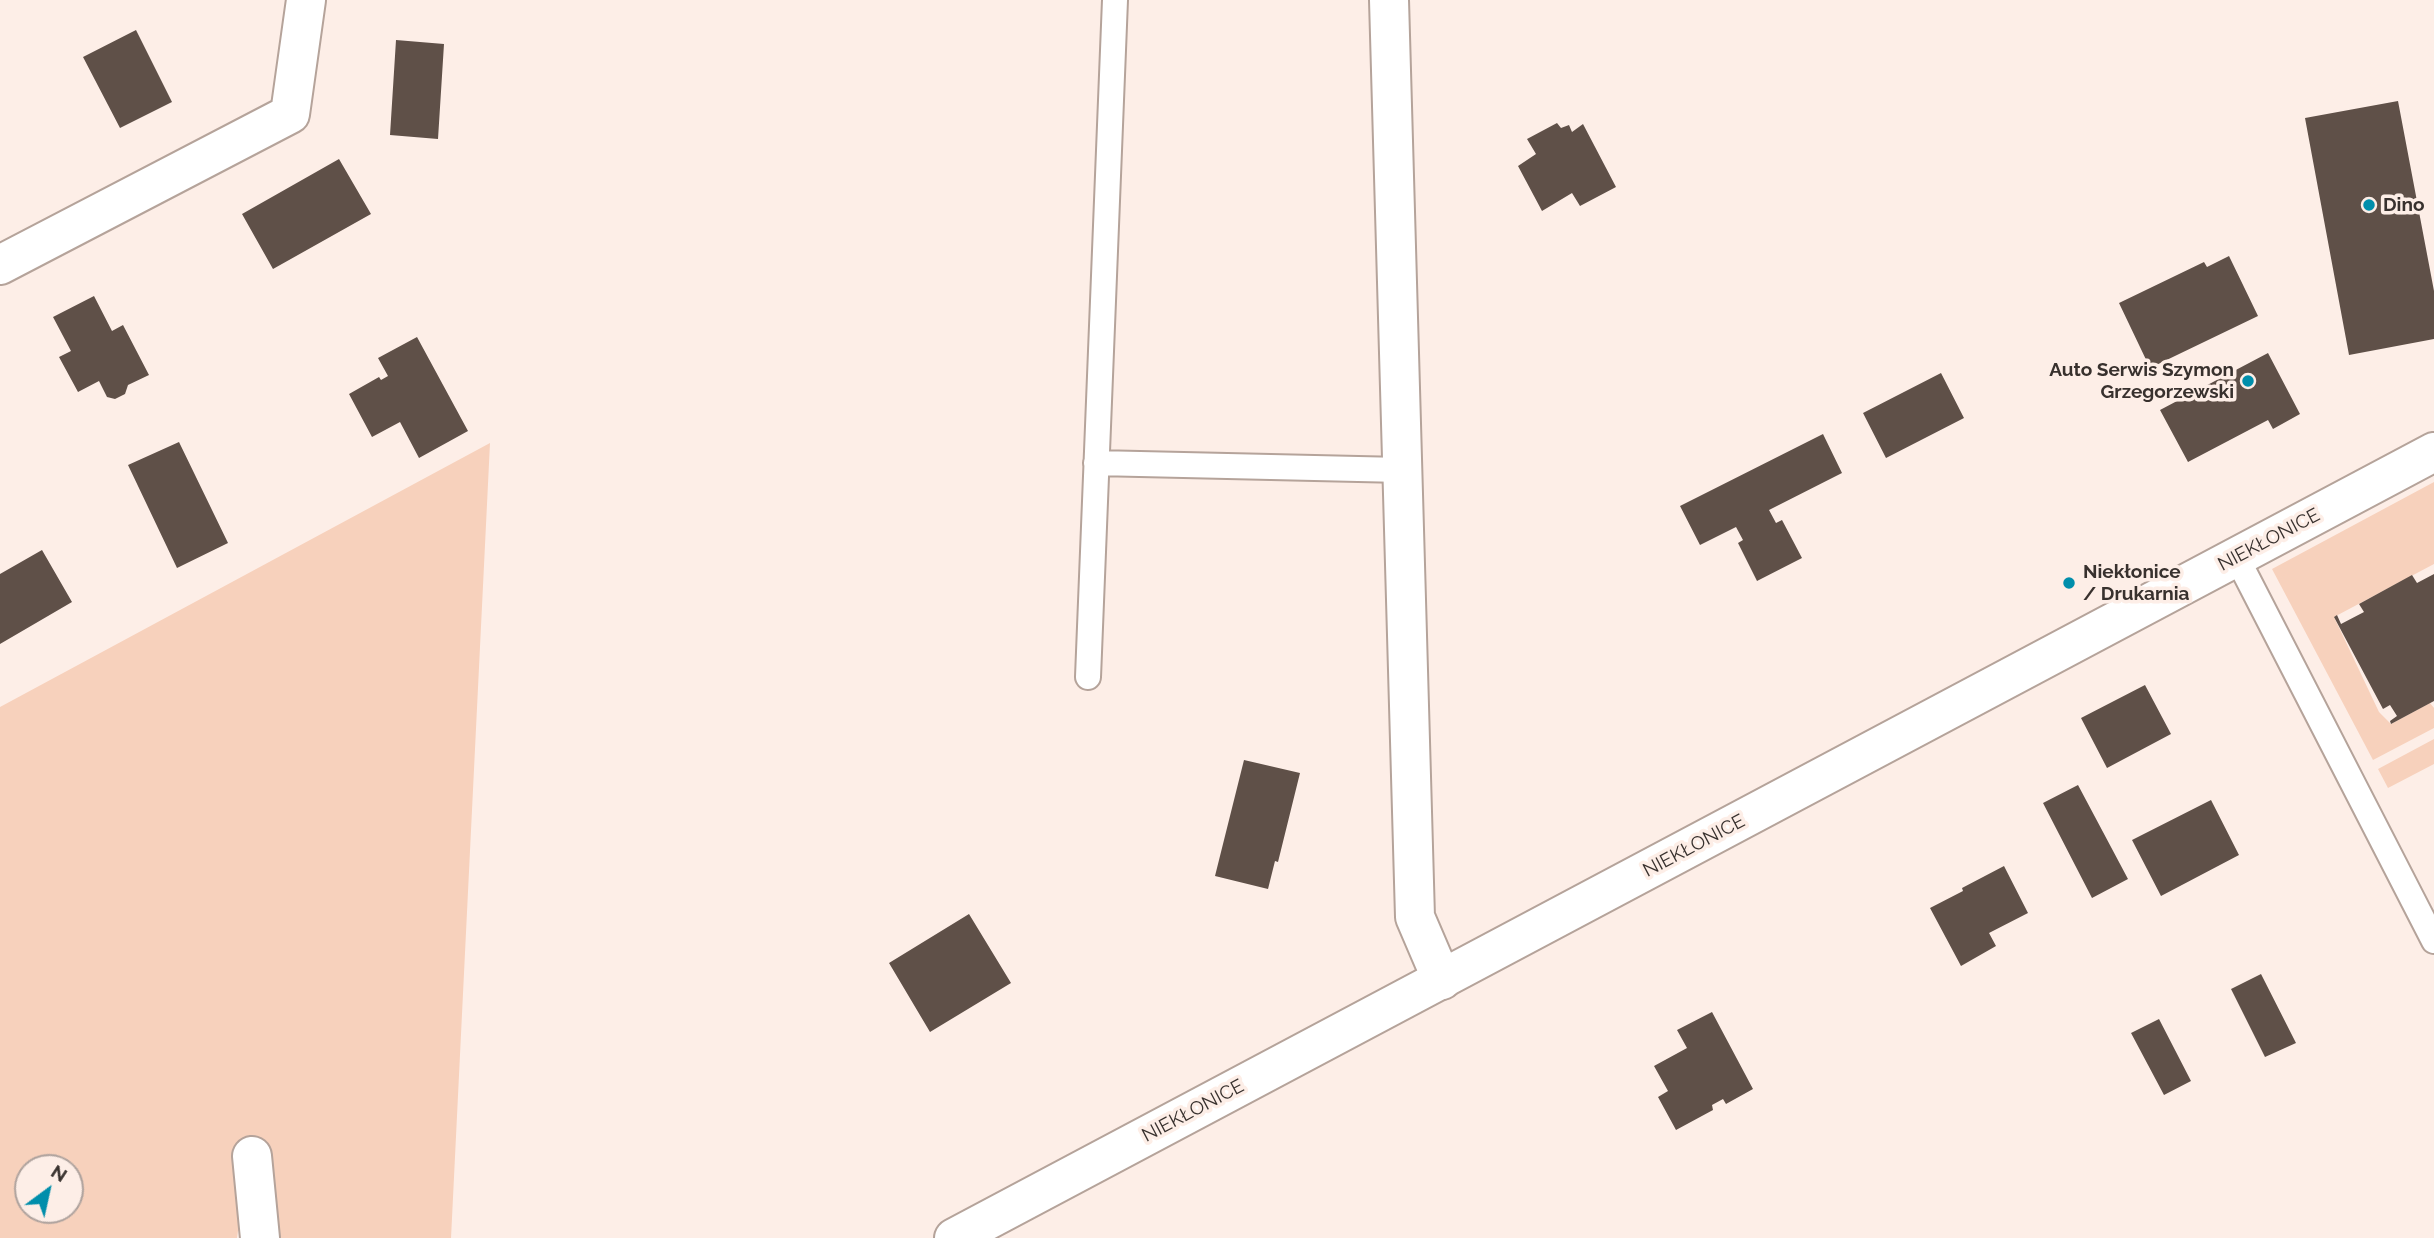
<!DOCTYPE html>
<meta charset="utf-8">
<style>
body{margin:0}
#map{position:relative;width:2434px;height:1238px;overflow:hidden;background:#fdeee7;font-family:Raleway,sans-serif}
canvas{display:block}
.north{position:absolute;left:14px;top:1154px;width:70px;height:70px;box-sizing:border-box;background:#fdeee7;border:2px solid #aea29d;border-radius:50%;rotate:33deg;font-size:19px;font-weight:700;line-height:28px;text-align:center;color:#38312e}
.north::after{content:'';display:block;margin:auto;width:24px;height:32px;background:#008eab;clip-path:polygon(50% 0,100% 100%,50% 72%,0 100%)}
</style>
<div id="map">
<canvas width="2434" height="1238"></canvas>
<div class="north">N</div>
</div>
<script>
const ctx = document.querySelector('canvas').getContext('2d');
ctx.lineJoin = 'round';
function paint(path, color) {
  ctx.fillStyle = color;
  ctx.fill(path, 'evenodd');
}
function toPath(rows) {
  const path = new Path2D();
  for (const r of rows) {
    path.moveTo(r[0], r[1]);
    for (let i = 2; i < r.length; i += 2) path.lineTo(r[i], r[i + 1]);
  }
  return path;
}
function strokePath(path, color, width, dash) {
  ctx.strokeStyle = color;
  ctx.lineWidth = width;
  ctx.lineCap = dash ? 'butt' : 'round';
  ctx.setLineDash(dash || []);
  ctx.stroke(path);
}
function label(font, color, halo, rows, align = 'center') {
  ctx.font = font + ' Raleway,sans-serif';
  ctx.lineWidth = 7;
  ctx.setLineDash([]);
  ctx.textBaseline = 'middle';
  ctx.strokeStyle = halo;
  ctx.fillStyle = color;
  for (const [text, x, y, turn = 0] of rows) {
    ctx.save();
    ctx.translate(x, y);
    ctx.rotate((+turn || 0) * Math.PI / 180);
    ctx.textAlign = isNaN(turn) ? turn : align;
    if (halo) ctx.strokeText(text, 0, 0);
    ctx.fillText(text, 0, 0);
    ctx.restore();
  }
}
const green = toPath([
 [490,443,451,1238,276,1238,275,1236,238,1231,237,1238,0,1238,0,707],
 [28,1168,70,1168,70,1210,28,1210],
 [2434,482,2434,564,2334,617,2379,712,2391,724,2430,703,2434,708,2434,728,2373,760,2272,569],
 [2434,739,2434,764,2388,788,2378,769]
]);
const building = toPath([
 [136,30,172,102,120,128,83,57],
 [396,40,444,44,438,139,390,135],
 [2398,101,2434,291,2434,339,2349,355,2305,118],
 [1557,123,1561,128,1569,125,1572,132,1583,124,1616,187,1580,206,1572,193,1542,211,1518,166,1536,154,1527,139],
 [339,159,371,214,273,269,242,214],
 [2229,256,2258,316,2150,368,2119,303,2204,262,2207,267],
 [94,296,112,331,123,325,149,375,128,385,125,394,115,399,107,397,99,381,78,392,59,357,71,351,53,317],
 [417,337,468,431,419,458,400,422,372,437,349,394,379,377,381,380,388,376,378,358],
 [2268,353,2300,414,2273,429,2268,420,2188,462,2160,410],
 [1941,373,1964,418,1886,458,1863,413],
 [1823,434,1842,473,1769,510,1776,523,1782,520,1802,558,1757,581,1738,543,1743,540,1736,527,1700,545,1680,506],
 [179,442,228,543,177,568,128,465],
 [42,550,72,602,0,644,0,574],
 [2434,574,2434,701,2391,724,2390,721,2397,716,2390,705,2383,709,2334,617,2337,615,2341,624,2364,612,2359,604,2412,575,2417,583],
 [2145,685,2171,734,2107,768,2081,718],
 [1244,760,1300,773,1278,862,1275,861,1268,889,1215,876],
 [2078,785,2128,879,2092,898,2043,803],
 [2211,800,2239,855,2161,896,2132,840],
 [2004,866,2028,913,1989,933,1996,946,1961,966,1930,908,1963,891,1962,888],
 [969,914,1011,983,930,1032,889,963],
 [2261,974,2296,1043,2265,1057,2231,989],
 [1712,1012,1753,1089,1726,1104,1723,1099,1712,1105,1713,1110,1676,1130,1658,1097,1668,1091,1654,1066,1687,1048,1677,1030],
 [2159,1019,2191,1081,2164,1095,2131,1033]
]);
const lane = toPath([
 [1096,463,1402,470],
 [2237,558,2434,941],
 [1088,677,1115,0]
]);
const street = toPath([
 [1389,0,1415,917,1442,980],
 [0,265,290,114,306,0],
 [252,1156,260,1238]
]);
const secondary = toPath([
 [954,1238,2434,452]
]);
const markers = [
 [2369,205,7,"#008eab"],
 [2248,381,7,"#008eab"],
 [2069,583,7,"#008eab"]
];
const poiNames = [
 ["Dino",2383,205],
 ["Auto Serwis Szymon",2234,370,"right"],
 ["Grzegorzewski",2234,392,"right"],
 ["Niekłonice",2083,572],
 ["/ Drukarnia",2083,594]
];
const streetNames = [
 ["NIEKŁONICE",2269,540,-28],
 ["NIEKŁONICE",1694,846,-28],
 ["NIEKŁONICE",1193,1111,-28]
];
paint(green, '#f7d1bc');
paint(building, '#5f5048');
strokePath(lane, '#b5a39a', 28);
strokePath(street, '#b5a39a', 42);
strokePath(secondary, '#b5a39a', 42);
strokePath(lane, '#fff', 24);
strokePath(street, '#fff', 38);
strokePath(secondary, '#fff', 38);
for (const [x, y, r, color] of markers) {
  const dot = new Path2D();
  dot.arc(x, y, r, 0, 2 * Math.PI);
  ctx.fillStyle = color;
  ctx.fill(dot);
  strokePath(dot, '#fdeee7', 2.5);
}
label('bold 19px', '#38312e', '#fdeee7', poiNames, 'left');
label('19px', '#38312e', '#fdeee7', streetNames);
</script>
